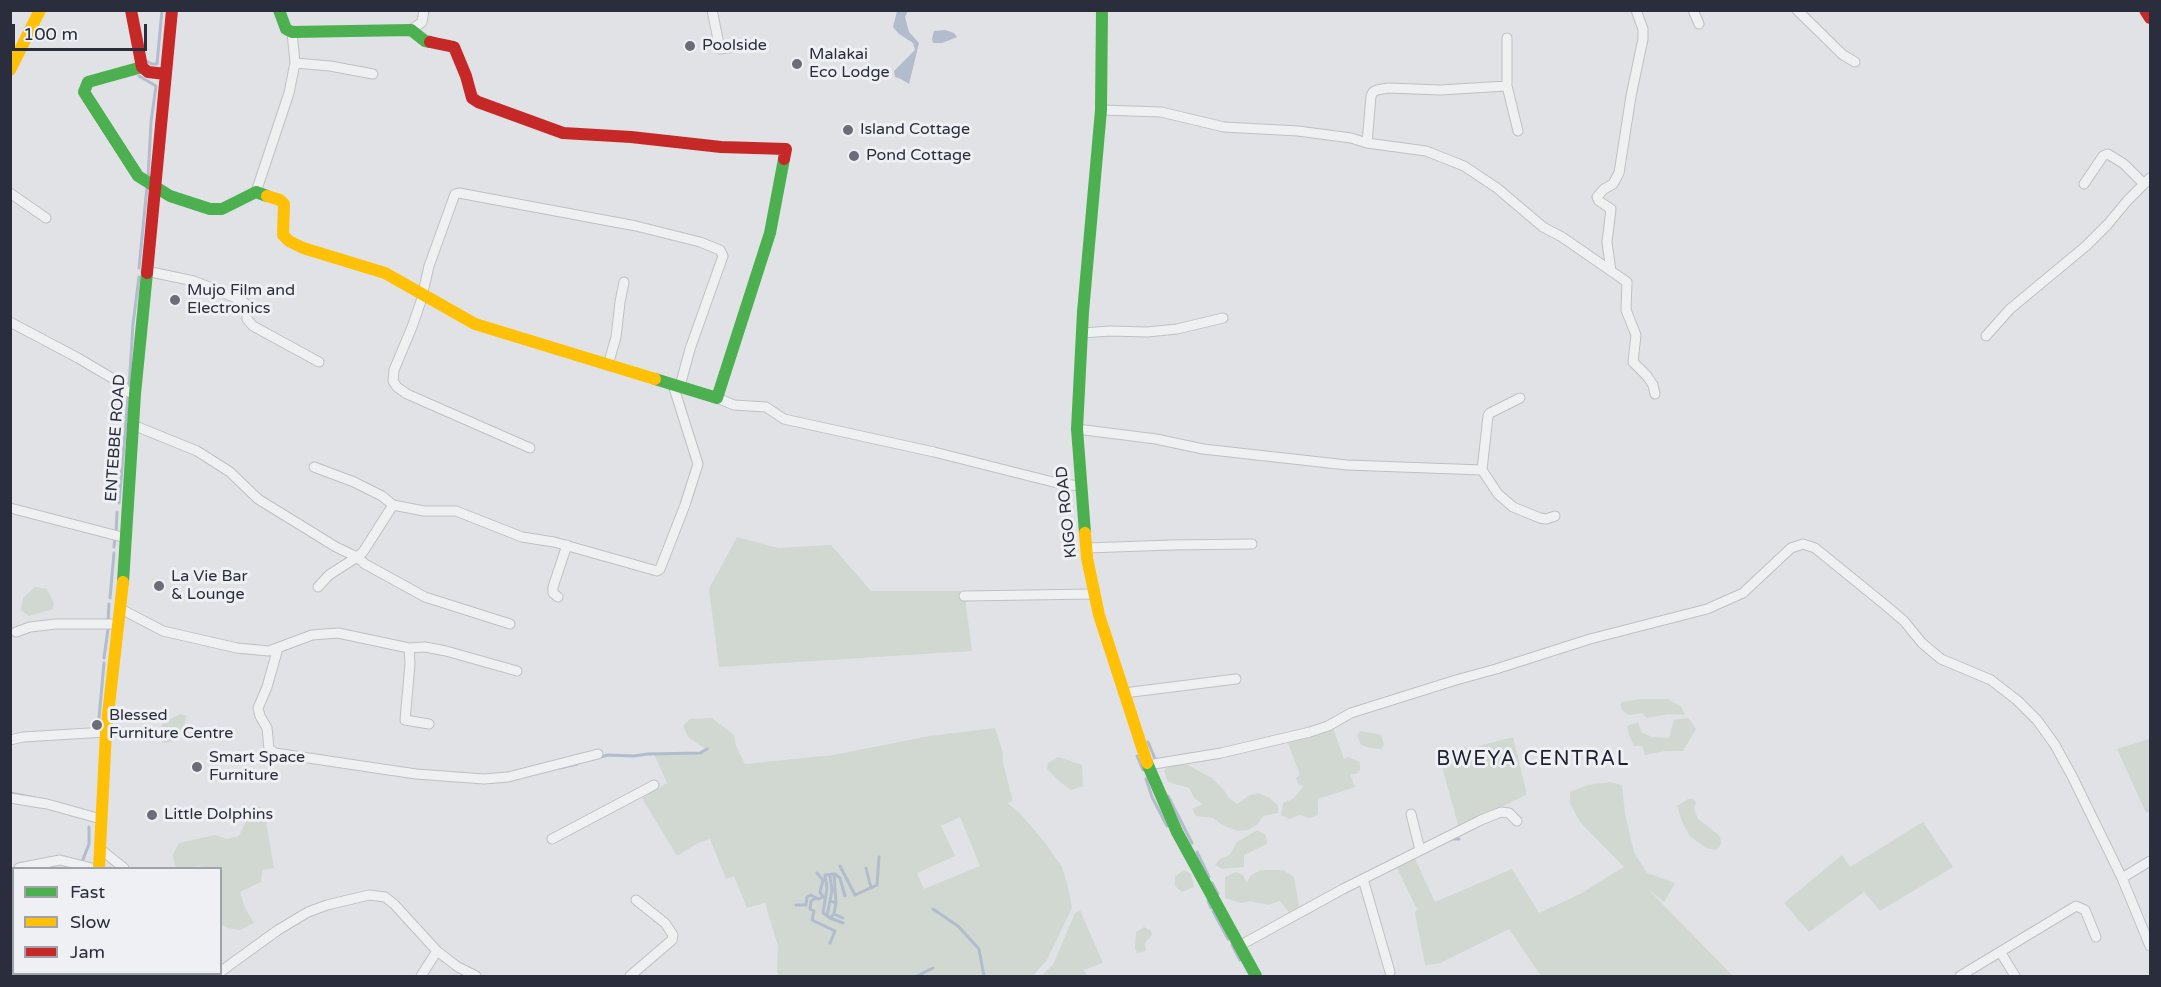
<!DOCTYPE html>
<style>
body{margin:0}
#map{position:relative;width:2161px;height:987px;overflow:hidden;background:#e1e2e5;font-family:"Varela Round",sans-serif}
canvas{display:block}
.frame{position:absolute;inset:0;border:12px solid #2a2e3c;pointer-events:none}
.legend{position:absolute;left:12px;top:867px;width:210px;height:108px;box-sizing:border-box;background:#eef0f4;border:2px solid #a0a2aa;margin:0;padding:8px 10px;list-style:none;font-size:18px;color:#2a2e3c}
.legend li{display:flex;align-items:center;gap:12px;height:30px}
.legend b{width:30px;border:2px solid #a0a2aa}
.scale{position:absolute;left:12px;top:24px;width:135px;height:27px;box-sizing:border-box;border:3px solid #2a2e3c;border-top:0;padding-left:8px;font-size:18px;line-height:21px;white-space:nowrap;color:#2a2e3c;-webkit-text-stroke:4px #eef0f4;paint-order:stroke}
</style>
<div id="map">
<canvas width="2161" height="987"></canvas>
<div class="frame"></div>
<ul class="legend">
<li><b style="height:8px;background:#4caf50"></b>Fast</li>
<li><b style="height:8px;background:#ffc107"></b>Slow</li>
<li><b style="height:8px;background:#c62828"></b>Jam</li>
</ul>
<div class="scale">100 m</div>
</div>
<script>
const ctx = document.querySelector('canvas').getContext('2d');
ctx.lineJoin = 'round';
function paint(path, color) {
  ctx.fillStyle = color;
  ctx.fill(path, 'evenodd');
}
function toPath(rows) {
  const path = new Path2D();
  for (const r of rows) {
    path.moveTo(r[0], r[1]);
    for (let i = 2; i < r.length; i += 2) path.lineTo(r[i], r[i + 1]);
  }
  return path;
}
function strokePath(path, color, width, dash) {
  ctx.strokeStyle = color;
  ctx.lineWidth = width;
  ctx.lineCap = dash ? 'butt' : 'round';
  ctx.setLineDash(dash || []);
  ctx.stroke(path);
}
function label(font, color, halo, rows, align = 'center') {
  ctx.font = font + ' "Varela Round",sans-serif';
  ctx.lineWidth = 6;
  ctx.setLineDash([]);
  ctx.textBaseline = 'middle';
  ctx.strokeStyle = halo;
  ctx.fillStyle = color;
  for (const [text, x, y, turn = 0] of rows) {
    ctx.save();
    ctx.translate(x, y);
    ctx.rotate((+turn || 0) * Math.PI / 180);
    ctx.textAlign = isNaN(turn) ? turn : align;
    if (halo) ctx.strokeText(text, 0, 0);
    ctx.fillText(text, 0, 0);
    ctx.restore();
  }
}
const green = toPath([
 [737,537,778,548,831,545,871,591,964,591,972,651,719,667,709,589],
 [35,587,47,589,54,603,53,609,29,616,21,610,23,598],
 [1640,699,1667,699,1681,706,1685,715,1668,714,1647,718,1642,713,1628,715,1621,709,1621,702],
 [181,714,187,716,182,731,174,741,163,743,160,736,159,729,165,721],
 [712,718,734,735,736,746,745,764,833,755,930,736,995,728,1003,753,1003,763,1013,801,1007,803,1019,812,1046,844,1062,867,1068,887,1072,908,1047,960,1033,976,984,976,984,975,983,976,779,976,777,971,778,946,765,903,747,908,734,876,726,879,710,839,698,843,677,856,642,798,667,783,654,754,700,753,706,749,689,738,683,726,690,719],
 [960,817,980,866,924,889,917,873,955,856,941,826],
 [1688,718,1696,729,1683,751,1665,751,1645,755,1642,746,1634,746,1629,735,1627,726,1638,722,1641,732,1652,737,1669,738,1674,720],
 [1333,728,1344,759,1348,757,1360,762,1360,770,1356,774,1350,774,1355,787,1318,799,1318,815,1310,818,1299,815,1289,819,1281,815,1283,803,1293,799,1304,786,1299,785,1296,778,1300,775,1288,743],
 [1361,731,1381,735,1384,745,1381,749,1371,748,1361,745,1357,735],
 [1513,737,1526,790,1526,795,1459,828,1439,756,1466,747,1468,749],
 [2149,739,2150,742,2150,811,2146,813,2117,749],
 [1058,757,1082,765,1083,786,1071,790,1060,782,1047,769,1048,763],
 [1173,764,1188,765,1212,778,1223,789,1229,798,1237,804,1250,795,1258,793,1270,798,1278,806,1278,813,1263,816,1258,824,1248,830,1238,831,1222,825,1213,818,1196,816,1192,809,1203,804,1195,799,1189,788,1168,782,1164,770],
 [1610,782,1622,785,1625,814,1634,852,1647,873,1675,883,1664,902,1647,888,1733,976,1541,976,1509,929,1440,963,1425,965,1415,913,1417,909,1397,868,1415,859,1435,902,1512,869,1539,913,1580,894,1624,867,1580,822,1570,803,1570,792,1588,785],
 [1688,799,1693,799,1696,802,1694,809,1698,819,1720,836,1721,843,1719,848,1714,850,1706,848,1690,836,1683,824,1677,806],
 [259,806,264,810,274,868,262,870,261,882,240,892,245,908,254,923,240,930,228,928,221,924,220,868,203,868,201,866,178,868,175,866,173,854,179,843,215,835,227,839,239,836,247,819,254,818],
 [1923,822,1953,867,1880,911,1864,892,1809,932,1784,903,1842,855,1850,867],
 [1257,830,1266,835,1267,844,1244,855,1244,867,1222,869,1215,865,1220,859,1230,855,1237,842],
 [1184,870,1191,874,1194,887,1182,892,1175,886,1175,876],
 [1261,870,1283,870,1294,877,1299,907,1298,917,1290,914,1280,901,1268,905,1250,901,1241,903,1225,898,1225,877,1236,872,1243,875,1247,883,1250,876],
 [1080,910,1103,963,1084,970,1087,976,1041,976,1053,965,1075,913],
 [1144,927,1151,931,1152,935,1145,943,1146,951,1137,953,1135,948,1136,932]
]);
const water = toPath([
 [897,11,908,11,905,17,909,32,919,43,909,84,901,79,895,77,894,71,915,50,913,43,899,34,893,27],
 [945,30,954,33,957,37,942,43,933,43,932,39,934,31]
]);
const stream = toPath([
 [146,61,152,64,157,64,162,10],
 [139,76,156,86,151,122,148,178],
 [139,268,147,187],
 [129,388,133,324,139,277],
 [119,503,128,397],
 [116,532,117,512],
 [114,547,115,538],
 [110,598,114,553],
 [108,620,109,604],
 [104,658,108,629],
 [98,729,104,663],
 [1148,742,1156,761],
 [1137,756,1143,770],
 [600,757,608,755,634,756,648,754,700,753,707,749],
 [560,768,577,764],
 [1146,779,1152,797,1167,826],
 [10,793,35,798],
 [1168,796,1192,843],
 [1449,839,1459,839],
 [1197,852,1209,877],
 [82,862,89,844,89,827],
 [840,866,855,895,877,885,879,857],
 [866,868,871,888],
 [817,873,823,880,820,892,824,898],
 [835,874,840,878,845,896],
 [830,876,832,890,830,901,836,903],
 [1212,883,1218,894],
 [823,897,819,899,816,898,811,901,810,909,814,911,812,920,835,931,830,943],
 [1208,901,1211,908],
 [796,905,806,905,807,897,811,895,816,898],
 [933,909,958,926,979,949,984,976],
 [1213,911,1228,939],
 [834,914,843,918],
 [827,916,830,901],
 [830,918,834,914,836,903,834,874,825,875,827,888,823,913,830,918,843,923],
 [1232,945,1240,960],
 [77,976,77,974],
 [917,976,933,968]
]);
const street = toPath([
 [712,10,720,49,746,45],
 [1693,10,1699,24],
 [1797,10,1843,55,1855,62],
 [411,30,422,22,424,10],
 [1507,38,1507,86,1518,131],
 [295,63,330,66,373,74],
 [1101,110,1161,112,1224,127,1298,131,1351,138,1367,143,1426,151,1464,166,1497,188,1543,227,1562,237,1627,282,1626,310,1636,335,1633,362,1647,376,1653,385,1655,394],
 [1367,143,1371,96,1373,92,1377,90,1388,88,1440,90,1507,86],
 [2084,184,2103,156,2108,154,2124,164,2144,184],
 [256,192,289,93,295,63,292,32],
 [10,193,46,218],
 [146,271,194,281,241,300,246,304,247,319,253,326,319,362],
 [1611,271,1607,242,1611,209,1599,201,1597,197,1604,189,1613,184,1619,173,1631,96,1643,39,1643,29,1636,10],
 [10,322,78,358,122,384,126,391,135,394],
 [1082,333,1110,331,1147,332,1177,329,1223,318],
 [1986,336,2010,309,2086,246,2108,224,2127,201,2150,178],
 [608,365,616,337,620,302,624,282],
 [717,398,734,405,766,407,784,419,934,452,1057,483,1080,486],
 [133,425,197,451,230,472,258,499,336,547,357,557,363,552,393,505,424,511,456,511,522,537,554,542,657,571,660,569,685,505,698,464,673,385],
 [1077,429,1156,439,1203,449,1347,465,1482,470,1488,416,1490,413,1520,398],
 [530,448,407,394,397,387,393,381,394,370,412,327,421,301,429,266,455,194,459,193,636,226,700,242,720,250,723,256,690,349,680,386],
 [314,467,354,482,382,496,393,505],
 [1482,470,1498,494,1513,507,1540,518,1546,519,1555,516],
 [10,508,126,538],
 [1087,548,1171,545,1252,544],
 [318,587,329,575,357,557,365,564,425,597,510,624],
 [964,596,1094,594],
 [558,597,553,593,553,587,567,545],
 [121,609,163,631,237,648,269,651,312,635,338,633,409,648,410,664,405,720,429,724],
 [16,632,30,627,56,624,118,624],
 [278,648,267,687,258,708,260,716,267,728,269,749,275,753,416,774,484,779,508,777,598,754],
 [409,648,425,647,446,651,517,671],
 [1124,693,1236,679],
 [10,740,23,737,106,732],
 [1148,765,1221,753,1310,732,1328,726,1351,713,1456,680,1496,669,1590,639,1707,609,1743,593,1791,548,1803,544,1815,548,1884,604,1904,621,1922,643,1941,659,1991,680,2018,701,2037,720,2055,745,2072,776,2122,878,2150,946],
 [10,798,47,804,101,819],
 [1411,814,1420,850],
 [552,839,654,785],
 [100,849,124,868],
 [19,868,60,860,92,868],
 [2122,878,2150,861],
 [1363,879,1390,972],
 [1239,946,1343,889,1481,820,1501,812,1509,813,1517,821],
 [2001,953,2015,976],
 [220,972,278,930,308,912,327,905,369,895,385,897,394,904,437,951,458,967,476,976],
 [182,974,183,976],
 [26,976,29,974],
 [421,976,437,951],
 [630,976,672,940,673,935,665,923,636,900],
 [1960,976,2076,906,2085,910,2096,937]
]);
const fast = toPath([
 [279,10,286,29,292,32,411,30,425,41,430,42],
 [142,67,88,82,84,92,138,176,170,196,210,209,222,209,256,192,267,196],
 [655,379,717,398,770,233,784,159],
 [1085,533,1077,429,1083,312,1101,110,1102,10],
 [123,582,135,394,147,273],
 [1147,763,1177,832,1256,976],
 [90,974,90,976]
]);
const slow = toPath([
 [10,70,40,10],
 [267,196,280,200,284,204,283,235,289,241,303,248,385,273,475,324,655,379],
 [1085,533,1087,558,1099,615,1147,763],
 [99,868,106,732,123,582]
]);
const jam = toPath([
 [131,10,142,67,148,72,166,74],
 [2145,10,2150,18],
 [430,42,454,47,466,76,472,98,478,102,563,133,631,137,721,147,786,149,784,159],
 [147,273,172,10]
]);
const markers = [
 [690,46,6,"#6a6d77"],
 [797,64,6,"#6a6d77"],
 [848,130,6,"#6a6d77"],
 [854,156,6,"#6a6d77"],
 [175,300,6,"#6a6d77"],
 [159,586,6,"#6a6d77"],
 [97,725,6,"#6a6d77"],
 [197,767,6,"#6a6d77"],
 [152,815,6,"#6a6d77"]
];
const poiNames = [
 ["Poolside",702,46],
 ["Malakai",809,55],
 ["Eco Lodge",809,73],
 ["Island Cottage",860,130],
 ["Pond Cottage",866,156],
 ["Mujo Film and",187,291],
 ["Electronics",187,309],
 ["La Vie Bar",171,577],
 ["& Lounge",171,595],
 ["Blessed",109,716],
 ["Furniture Centre",109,734],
 ["Smart Space",209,758],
 ["Furniture",209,776],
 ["Little Dolphins",164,815]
];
const streetNames = [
 ["ENTEBBE ROAD",116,438,-86],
 ["KIGO ROAD",1067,512,-96]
];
const quarterNames = [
 ["BWEYA CENTRAL",1533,760]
];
paint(green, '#d0d8d1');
paint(water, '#b2bccd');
strokePath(stream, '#b2bccd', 3);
strokePath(street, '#bfc0c3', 11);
strokePath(street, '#eff0f2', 9);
strokePath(fast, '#4caf50', 12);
strokePath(slow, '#ffc107', 12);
strokePath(jam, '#c62828', 12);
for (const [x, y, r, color] of markers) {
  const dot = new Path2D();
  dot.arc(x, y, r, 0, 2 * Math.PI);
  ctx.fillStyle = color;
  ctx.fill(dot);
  strokePath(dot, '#eef0f4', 2);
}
label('16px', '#2a2e3c', '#eef0f4', poiNames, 'left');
label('16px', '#2a2e3c', '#eef0f4', streetNames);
ctx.letterSpacing = '1.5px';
label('20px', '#1c1f2d', '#eef0f4', quarterNames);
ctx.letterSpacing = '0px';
</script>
